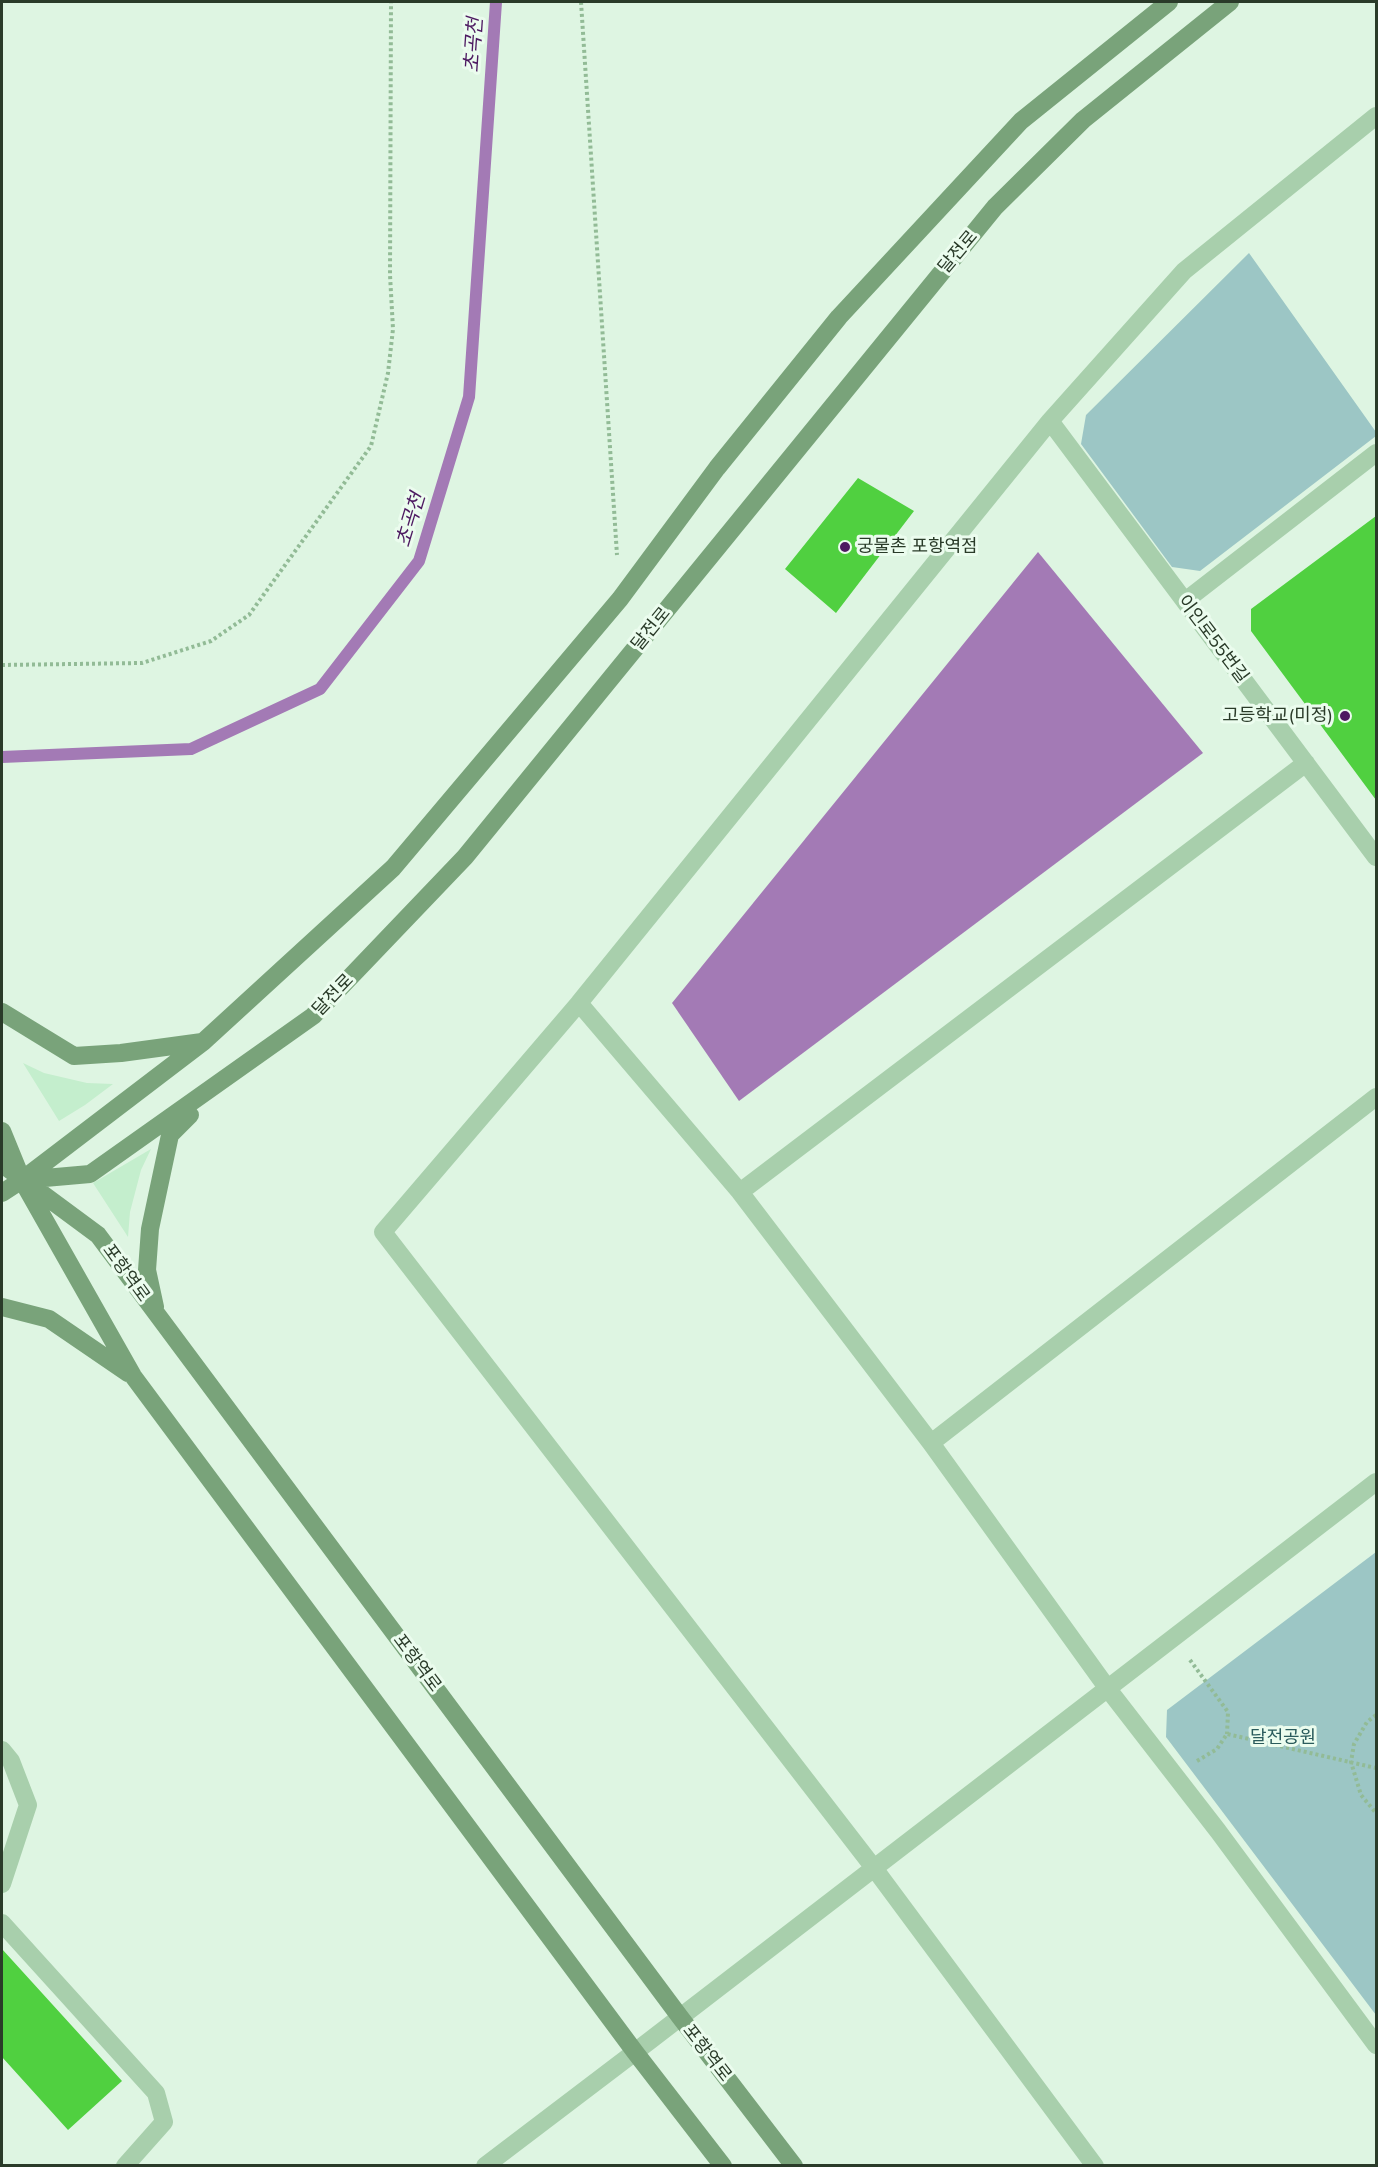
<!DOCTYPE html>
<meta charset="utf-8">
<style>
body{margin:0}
#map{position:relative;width:1378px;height:2167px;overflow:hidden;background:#def5e2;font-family:Mulish,sans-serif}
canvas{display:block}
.frame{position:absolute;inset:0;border:3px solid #2a3b29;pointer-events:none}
</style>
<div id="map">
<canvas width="1378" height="2167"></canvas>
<div class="frame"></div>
</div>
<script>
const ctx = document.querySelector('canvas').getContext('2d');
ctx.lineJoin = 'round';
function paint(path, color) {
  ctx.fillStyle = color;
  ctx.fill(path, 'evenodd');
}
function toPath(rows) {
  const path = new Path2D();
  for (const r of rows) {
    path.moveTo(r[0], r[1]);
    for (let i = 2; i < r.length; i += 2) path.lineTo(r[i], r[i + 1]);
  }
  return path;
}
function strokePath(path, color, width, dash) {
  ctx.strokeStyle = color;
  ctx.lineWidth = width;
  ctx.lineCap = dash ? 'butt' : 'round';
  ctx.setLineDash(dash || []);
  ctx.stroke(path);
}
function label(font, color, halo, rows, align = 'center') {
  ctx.font = font + ' Mulish,"Noto Sans KR",sans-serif';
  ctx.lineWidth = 6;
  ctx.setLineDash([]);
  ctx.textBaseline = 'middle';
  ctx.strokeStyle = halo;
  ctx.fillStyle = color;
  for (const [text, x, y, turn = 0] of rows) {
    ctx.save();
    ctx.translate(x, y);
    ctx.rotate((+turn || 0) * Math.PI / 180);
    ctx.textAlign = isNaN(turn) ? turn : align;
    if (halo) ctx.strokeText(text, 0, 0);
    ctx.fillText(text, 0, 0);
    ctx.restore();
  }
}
const green = toPath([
 [1249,253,1376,432,1376,436,1200,571,1172,567,1081,444,1086,415],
 [1376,1552,1376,2015,1166,1737,1167,1710]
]);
const plaza = toPath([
 [23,1063,44,1073,87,1083,113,1084,85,1105,59,1121],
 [151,1149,141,1170,130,1212,128,1237,93,1183]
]);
const water = toPath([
 [1038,552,1203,753,739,1101,672,1003]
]);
const stream = toPath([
 [2,757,191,749,320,689,419,561,469,397,496,2]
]);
const building = toPath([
 [858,478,914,511,836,613,785,569],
 [1376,516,1376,800,1251,631,1251,609],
 [2,1949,122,2081,68,2130,2,2057]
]);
const path = toPath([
 [581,2,617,555],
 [2,665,142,663,211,641,249,615,371,446,388,373,393,329,390,275,391,2],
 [1190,1660,1228,1712,1227,1734],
 [1376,1715,1367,1722,1354,1744,1351,1762,1361,1795,1376,1813],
 [1197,1761,1217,1749,1227,1734,1376,1768]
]);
const lane = toPath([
 [485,2166,635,2052]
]);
const street = toPath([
 [1050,421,1376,857],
 [1185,601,1376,453],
 [579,1003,740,1192,931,1443,1108,1689,1218,1831,1376,2045],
 [740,1192,1306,763],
 [931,1443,1376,1097],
 [2,1750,11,1761,28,1805,2,1884],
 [2,1923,156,2093,164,2122,125,2166],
 [635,2052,1376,1482],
 [1095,2166,874,1868,383,1232,579,1003,1050,421,1184,271,1376,116]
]);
const secondary = toPath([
 [2,1012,74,1056,121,1053,202,1042],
 [2,1131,22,1180,133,1376,635,2052,723,2166],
 [2,1164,98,1235,680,2017,794,2166],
 [22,1180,90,1174,313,1016,465,857,995,207,1083,120,1230,2],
 [2,1193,22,1180,203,1042,393,868,620,599,717,468,839,317,1021,121,1169,2],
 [2,1307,49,1319,128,1373],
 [155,1307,147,1270,150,1229,170,1135,190,1115]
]);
const markers = [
 [845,547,6,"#4d1a61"],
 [1345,716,6,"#4d1a61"]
];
const streetNames = [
 ["달전로",958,252,-50],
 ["달전로",651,629,-51],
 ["이인로55번길",1213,639,53],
 ["달전로",333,995,-46],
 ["포항역로",126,1273,54],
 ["포항역로",417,1663,53],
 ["포항역로",707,2053,52]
];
const poiNames = [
 ["궁물촌 포항역점",857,547],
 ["고등학교(미정)",1333,716,"right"]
];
const parkNames = [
 ["달전공원",1283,1738]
];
const waterNames = [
 ["초곡천",474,45,-86],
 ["초곡천",411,520,-73]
];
paint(green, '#9cc6c5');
paint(plaza, '#c4eecd');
paint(water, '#a37ab5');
strokePath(stream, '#a37ab5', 12);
paint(building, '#50d040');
strokePath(path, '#92bb96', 4, [3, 3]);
strokePath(lane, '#a8cfac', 18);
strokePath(street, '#a8cfac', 18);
strokePath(secondary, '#79a37a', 18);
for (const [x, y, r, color] of markers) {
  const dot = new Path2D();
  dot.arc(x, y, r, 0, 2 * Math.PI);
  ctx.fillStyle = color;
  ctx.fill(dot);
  strokePath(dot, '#ebfcee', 2);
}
label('18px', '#2a3b29', '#ebfcee', streetNames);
label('18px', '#2a3b29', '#ebfcee', poiNames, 'left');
label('18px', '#2a5b5c', '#ebfcee', parkNames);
label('italic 20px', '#4d1a61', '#ebfcee', waterNames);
</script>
